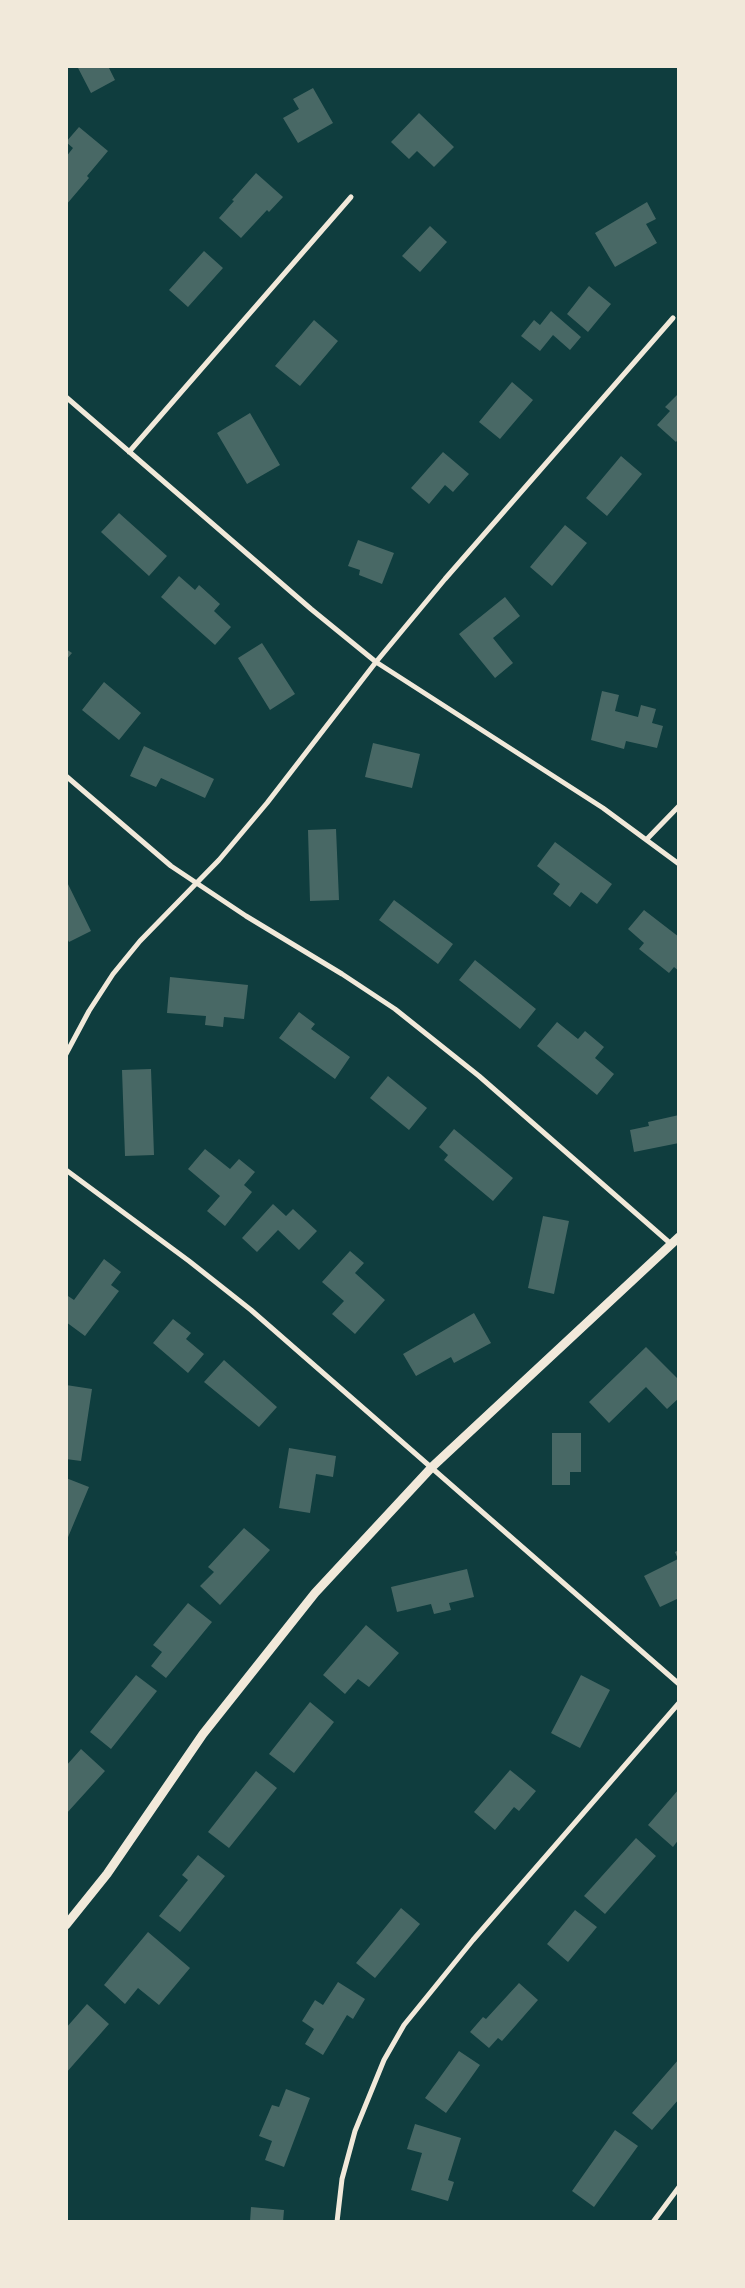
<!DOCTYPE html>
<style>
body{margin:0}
#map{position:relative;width:745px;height:2288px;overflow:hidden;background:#0f3d3e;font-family:Figtree,sans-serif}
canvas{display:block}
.frame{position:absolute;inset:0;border:68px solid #f1e9da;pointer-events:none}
</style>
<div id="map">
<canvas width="745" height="2288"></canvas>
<div class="frame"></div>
</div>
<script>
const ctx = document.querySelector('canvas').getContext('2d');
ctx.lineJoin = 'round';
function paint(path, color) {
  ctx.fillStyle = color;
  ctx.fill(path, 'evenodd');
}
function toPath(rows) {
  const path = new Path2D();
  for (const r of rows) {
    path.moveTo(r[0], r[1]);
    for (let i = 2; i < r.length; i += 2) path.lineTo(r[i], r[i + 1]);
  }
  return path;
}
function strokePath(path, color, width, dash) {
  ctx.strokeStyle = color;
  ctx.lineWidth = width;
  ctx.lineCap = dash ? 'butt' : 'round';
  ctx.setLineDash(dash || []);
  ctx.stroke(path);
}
const building = toPath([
 [77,66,108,66,115,80,91,93],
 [313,88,333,123,298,143,283,118,299,109,293,99],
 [419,113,454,147,434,167,417,151,409,159,391,142],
 [79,127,108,151,87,176,89,178,66,205,66,157,73,148,66,142],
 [256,173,283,197,269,212,267,210,241,238,219,218,234,201,232,200],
 [647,202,656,219,646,224,657,243,615,267,595,233],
 [430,226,447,242,420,272,402,256],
 [204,251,223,268,188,307,169,290],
 [589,286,611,304,588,332,567,314],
 [551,311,581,337,570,350,553,335,540,351,521,336,534,320,540,325],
 [314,320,338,341,300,386,275,366],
 [512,382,533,400,500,439,479,422],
 [679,393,679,438,676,442,657,425,670,411,665,407],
 [250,413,280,465,247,484,217,433],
 [443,452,469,474,453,492,445,485,429,504,411,488],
 [621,456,642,474,607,516,586,498],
 [119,513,167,556,149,576,101,532],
 [565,525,587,543,552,586,530,567],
 [358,540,394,553,382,584,359,575,360,570,348,566],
 [179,576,195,590,199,585,220,604,214,611,231,627,215,645,161,597],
 [505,597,520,616,493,638,513,663,495,678,459,634],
 [262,643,295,694,270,710,238,658],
 [66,649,72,653,66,660],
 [104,682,141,713,119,740,82,710],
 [602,691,619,695,615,711,638,717,641,705,656,709,652,723,663,726,657,748,626,741,624,749,591,740],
 [373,743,420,754,412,788,365,777],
 [144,746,214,779,205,798,161,778,156,787,130,776],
 [336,829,339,900,310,901,308,830],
 [555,842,612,884,597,904,581,892,570,907,553,894,560,884,537,866],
 [66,880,91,931,69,942,66,936],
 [394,900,453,944,438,964,379,920],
 [644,910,679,937,679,971,674,967,669,973,639,949,644,943,628,929],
 [475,960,536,1009,520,1029,459,980],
 [170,977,248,985,244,1019,224,1017,223,1027,205,1025,206,1016,167,1013],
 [299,1012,315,1024,311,1029,350,1057,335,1079,279,1038],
 [557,1022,578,1039,585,1031,604,1047,595,1058,614,1074,597,1095,537,1046],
 [151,1069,154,1155,125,1156,122,1070],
 [388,1076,427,1108,409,1130,370,1098],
 [679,1115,679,1143,634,1152,630,1130,649,1126,648,1122],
 [454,1129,513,1178,493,1201,444,1160,448,1155,439,1147],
 [205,1149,230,1169,239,1159,255,1172,244,1185,252,1192,225,1226,207,1211,220,1196,188,1169],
 [273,1204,286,1216,293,1209,317,1231,299,1250,278,1230,257,1252,242,1238],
 [543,1216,569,1221,554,1294,528,1288],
 [350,1251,364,1263,355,1273,385,1300,355,1334,332,1314,344,1301,322,1282],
 [104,1259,121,1272,111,1285,119,1291,85,1336,66,1322,66,1299,68,1296,74,1300],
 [474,1313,491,1343,454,1363,451,1357,416,1376,403,1354],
 [173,1319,191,1333,186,1339,204,1354,188,1373,153,1343],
 [646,1347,679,1380,679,1398,667,1409,646,1387,609,1423,589,1402],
 [224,1360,277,1407,259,1427,204,1382],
 [66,1385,92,1389,81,1461,66,1459],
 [552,1433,581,1433,581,1472,570,1472,570,1485,552,1485],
 [289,1448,336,1456,333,1477,316,1474,310,1513,279,1508],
 [66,1478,89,1487,66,1542],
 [244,1528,270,1550,220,1605,200,1586,214,1572,208,1567],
 [679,1550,679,1598,660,1607,644,1576,678,1559,675,1552],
 [467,1569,474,1597,449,1603,451,1610,434,1614,431,1604,397,1612,391,1587],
 [188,1603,212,1622,166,1678,151,1666,162,1652,153,1645],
 [366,1625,399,1653,369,1687,358,1679,345,1694,323,1675],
 [136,1675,157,1691,111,1749,90,1732],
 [581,1675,610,1690,580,1748,551,1733],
 [310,1702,334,1722,294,1773,269,1754],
 [81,1749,105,1771,66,1814,66,1766],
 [510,1770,536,1791,519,1811,514,1807,495,1830,474,1812],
 [256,1771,277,1788,229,1848,208,1832],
 [679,1789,679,1839,673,1847,648,1825],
 [636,1838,656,1856,605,1914,584,1896],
 [198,1855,225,1876,180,1932,159,1916,188,1880,182,1875],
 [401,1908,420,1924,375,1978,356,1963],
 [575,1910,597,1927,568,1962,547,1944],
 [148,1932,190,1968,159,2005,138,1988,125,2004,104,1985],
 [338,1982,365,1999,353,2019,347,2015,323,2055,305,2044,314,2029,302,2021,315,2000,323,2005],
 [519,1983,538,2000,502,2041,498,2038,489,2048,470,2032,483,2017,486,2019],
 [87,2004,109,2024,66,2073,66,2028],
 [459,2051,480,2065,446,2113,425,2098],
 [679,2059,679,2099,652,2130,632,2113],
 [286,2089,310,2098,284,2167,265,2160,272,2141,259,2136,272,2105,279,2107],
 [415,2124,461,2138,448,2180,454,2182,448,2201,411,2190,422,2153,407,2149],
 [615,2130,638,2146,594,2207,572,2191],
 [251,2207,284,2210,283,2222,250,2222]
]);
const minor = toPath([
 [66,397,311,609,376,662,603,808,679,864],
 [129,452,351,197],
 [66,776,171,866,246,916,342,974,395,1009,479,1076,671,1244],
 [647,839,679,806],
 [66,1054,89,1011,113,974,140,941,219,860,267,803,376,662,445,579,673,318],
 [66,1170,189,1261,251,1310,679,1684],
 [337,2222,342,2179,355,2131,384,2060,404,2025,473,1940,679,1703],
 [653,2222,679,2187]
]);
const tertiary = toPath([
 [66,1925,107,1874,203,1734,315,1593,432,1467,679,1237]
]);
paint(building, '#486865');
strokePath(minor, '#f1e9da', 5);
strokePath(tertiary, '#f1e9da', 9);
</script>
